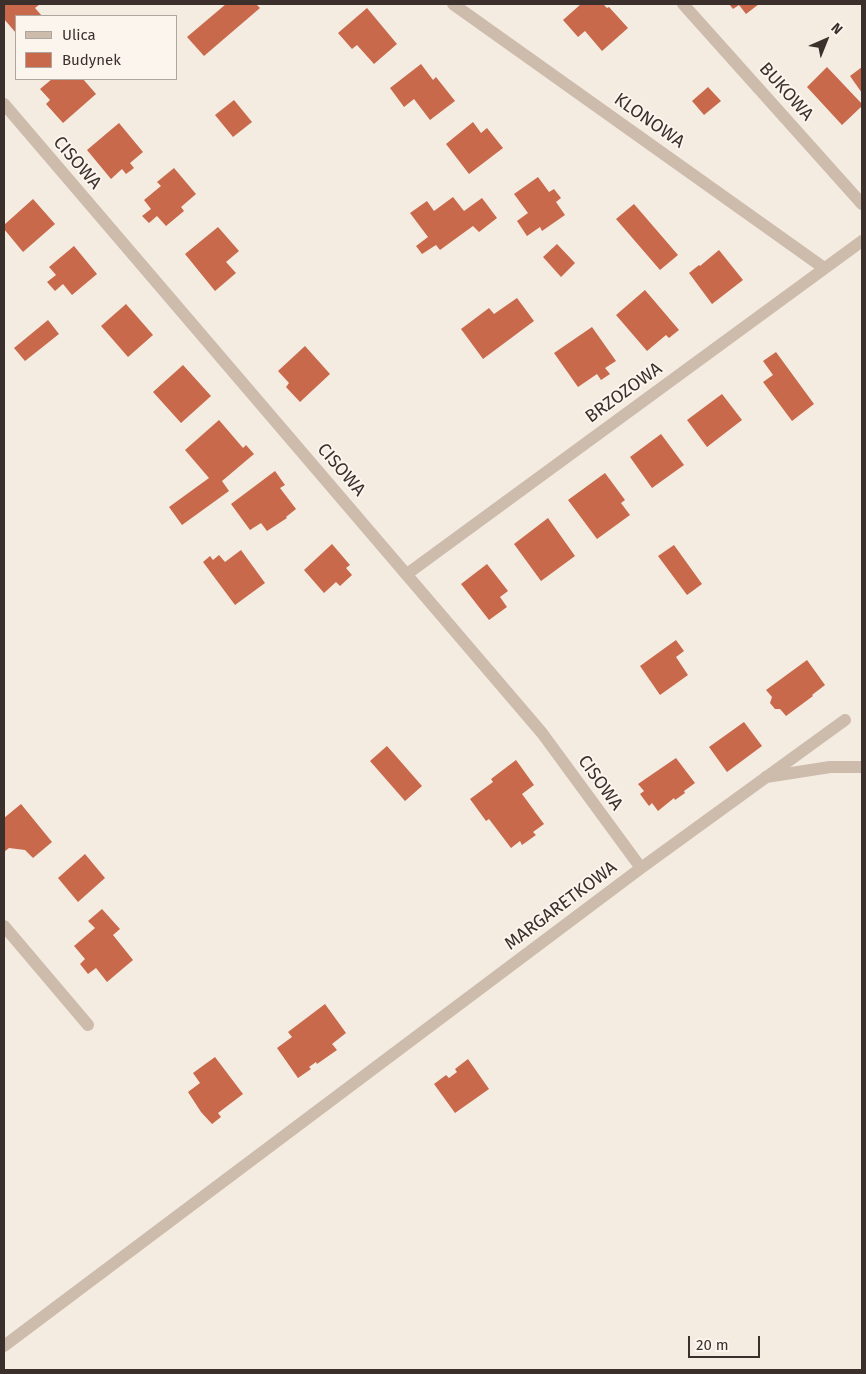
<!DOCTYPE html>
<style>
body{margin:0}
#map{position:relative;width:866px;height:1374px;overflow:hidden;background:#f4ebe1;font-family:"Fira Sans",sans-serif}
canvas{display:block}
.frame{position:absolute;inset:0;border:5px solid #3b302b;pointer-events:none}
.legend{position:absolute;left:15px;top:15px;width:162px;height:65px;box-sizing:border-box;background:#fbf5ee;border:1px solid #aea6a0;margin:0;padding:6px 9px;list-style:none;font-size:15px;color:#3b302b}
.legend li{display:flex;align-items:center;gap:10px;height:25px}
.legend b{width:25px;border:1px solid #aea6a0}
.north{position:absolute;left:801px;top:15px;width:50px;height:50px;-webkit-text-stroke:4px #fbf5ee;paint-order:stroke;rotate:44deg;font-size:14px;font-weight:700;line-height:20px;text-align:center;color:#3b302b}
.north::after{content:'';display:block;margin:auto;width:18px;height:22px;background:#3b302b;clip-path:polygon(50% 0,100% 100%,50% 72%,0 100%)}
.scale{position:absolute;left:688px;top:1336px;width:72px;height:22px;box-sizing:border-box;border:2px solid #3b302b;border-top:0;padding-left:6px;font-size:15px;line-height:18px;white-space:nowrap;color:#3b302b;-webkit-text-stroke:4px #fbf5ee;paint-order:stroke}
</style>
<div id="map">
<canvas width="866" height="1374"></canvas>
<div class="frame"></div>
<ul class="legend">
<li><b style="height:6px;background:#cdbbac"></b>Ulica</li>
<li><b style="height:14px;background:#c8694b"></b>Budynek</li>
</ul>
<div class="north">N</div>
<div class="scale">20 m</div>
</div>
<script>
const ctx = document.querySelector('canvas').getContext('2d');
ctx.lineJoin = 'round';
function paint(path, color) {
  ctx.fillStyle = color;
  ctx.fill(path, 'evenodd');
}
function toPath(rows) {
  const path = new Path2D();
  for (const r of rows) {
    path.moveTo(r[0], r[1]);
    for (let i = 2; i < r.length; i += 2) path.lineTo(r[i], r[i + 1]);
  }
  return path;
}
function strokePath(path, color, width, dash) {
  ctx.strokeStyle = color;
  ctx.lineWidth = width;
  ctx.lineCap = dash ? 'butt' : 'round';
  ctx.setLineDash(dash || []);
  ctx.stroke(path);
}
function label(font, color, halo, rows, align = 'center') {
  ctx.font = font + ' "Fira Sans",sans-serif';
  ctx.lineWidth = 4;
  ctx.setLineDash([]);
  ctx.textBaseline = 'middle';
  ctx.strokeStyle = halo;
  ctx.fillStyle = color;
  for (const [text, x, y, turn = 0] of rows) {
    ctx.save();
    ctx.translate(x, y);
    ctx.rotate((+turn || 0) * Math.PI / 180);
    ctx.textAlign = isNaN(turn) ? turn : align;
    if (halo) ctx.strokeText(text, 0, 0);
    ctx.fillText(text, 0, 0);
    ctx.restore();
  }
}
const building = toPath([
 [4,4,40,4,35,8,42,16,16,16,16,33,4,19],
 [226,4,256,4,260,8,204,56,187,37],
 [581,4,603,4,607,8,609,7,628,28,602,51,585,31,578,37,563,20],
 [729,4,759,4,746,14,739,5,733,9],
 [367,8,397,44,374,64,357,45,352,49,338,33],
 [421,64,433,80,436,77,455,101,430,120,414,99,404,107,390,88],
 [827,67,862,104,862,106,842,125,807,87],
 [862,67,862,93,850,76],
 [52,79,83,79,96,94,63,123,46,104,50,100,40,89],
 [708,87,721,101,704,115,692,101],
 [234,100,252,122,233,137,215,115],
 [473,122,481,133,487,128,503,148,469,174,446,144],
 [119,123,143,152,130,163,134,168,126,174,122,169,111,179,87,150],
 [174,168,196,194,181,207,184,211,166,226,157,216,149,223,142,216,151,209,144,200,161,186,157,182],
 [538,177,549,192,554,189,561,198,556,202,565,215,542,231,540,227,527,236,517,221,528,213,514,194],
 [453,197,464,211,482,198,497,218,479,232,473,226,440,250,436,245,422,254,416,246,428,237,410,213,427,201,434,211],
 [33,199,55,224,23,252,4,229,4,225],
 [634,204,678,255,660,270,616,219],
 [218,227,239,251,226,262,236,273,215,291,185,254],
 [557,244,575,263,561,277,543,257],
 [74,246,97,274,72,295,63,284,55,291,47,282,56,275,49,267],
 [719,250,743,280,712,304,689,273,699,265,700,266],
 [645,290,679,330,669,338,666,335,647,351,616,315],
 [517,298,534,321,483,359,461,329,489,308,494,314],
 [126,304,153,335,128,357,101,326],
 [48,320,59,334,25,361,14,348],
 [592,327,616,361,605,368,610,374,601,380,597,374,578,387,554,353],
 [305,346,330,374,300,402,286,387,289,383,278,371],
 [776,352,814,404,792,421,763,382,773,375,763,361],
 [183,365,211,396,181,423,153,392],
 [722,394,742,420,707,447,687,420],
 [219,420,243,448,246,445,254,454,222,481,229,491,182,525,169,507,209,478,185,450],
 [661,434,684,465,652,488,630,457],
 [275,471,285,485,280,488,296,509,286,517,287,518,267,531,261,523,250,530,231,504],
 [605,473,625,500,621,503,630,515,597,539,568,500],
 [548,518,575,556,541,581,514,544],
 [332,544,350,565,346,568,352,575,340,586,336,582,324,593,304,570],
 [674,545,702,584,687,595,658,556],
 [241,550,265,583,235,605,203,562,210,556,213,560,219,555,225,562],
 [487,564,508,591,500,597,507,607,489,620,461,584],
 [676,640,684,651,676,657,688,675,660,695,640,666],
 [807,660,825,685,812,695,813,696,786,716,780,709,775,709,770,703,772,697,766,690],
 [744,722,762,746,727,772,709,747],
 [387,746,422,786,405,801,370,761],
 [676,758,695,783,684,791,685,793,675,800,674,798,658,811,652,803,649,806,640,794,644,791,638,784],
 [516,760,534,785,522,794,544,824,533,832,536,835,522,845,520,841,511,848,489,819,486,821,470,799,493,782,491,779],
 [21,804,52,842,33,858,25,850,9,848,4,852,4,818],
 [85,854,105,878,78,902,58,878],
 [102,909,120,929,113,935,133,960,107,982,96,968,88,974,80,964,85,959,74,946,95,928,88,921],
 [325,1004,346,1033,332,1044,337,1050,317,1064,316,1062,309,1067,311,1069,298,1078,277,1048,292,1037,288,1032],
 [215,1057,243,1094,218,1113,221,1117,212,1124,201,1112,188,1092,200,1083,193,1073],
 [468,1059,489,1089,455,1113,434,1084,446,1075,449,1078,457,1072,455,1069]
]);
const lane = toPath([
 [766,777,830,767,862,767]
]);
const street = toPath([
 [453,4,824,268],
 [683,4,862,204],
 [4,104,542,733,641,868],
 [407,574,862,241],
 [4,926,88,1025],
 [4,1346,641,868,845,720]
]);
const streetNames = [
 ["BUKOWA",786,92,48],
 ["KLONOWA",649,121,35],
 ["CISOWA",77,163,49],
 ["BRZOZOWA",624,393,-36],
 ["CISOWA",341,470,49],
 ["CISOWA",600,783,54],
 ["MARGARETKOWA",561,906,-37]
];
paint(building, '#c8694b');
strokePath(lane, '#cdbbac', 12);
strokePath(street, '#cdbbac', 12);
label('18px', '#3b302b', '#fbf5ee', streetNames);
</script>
